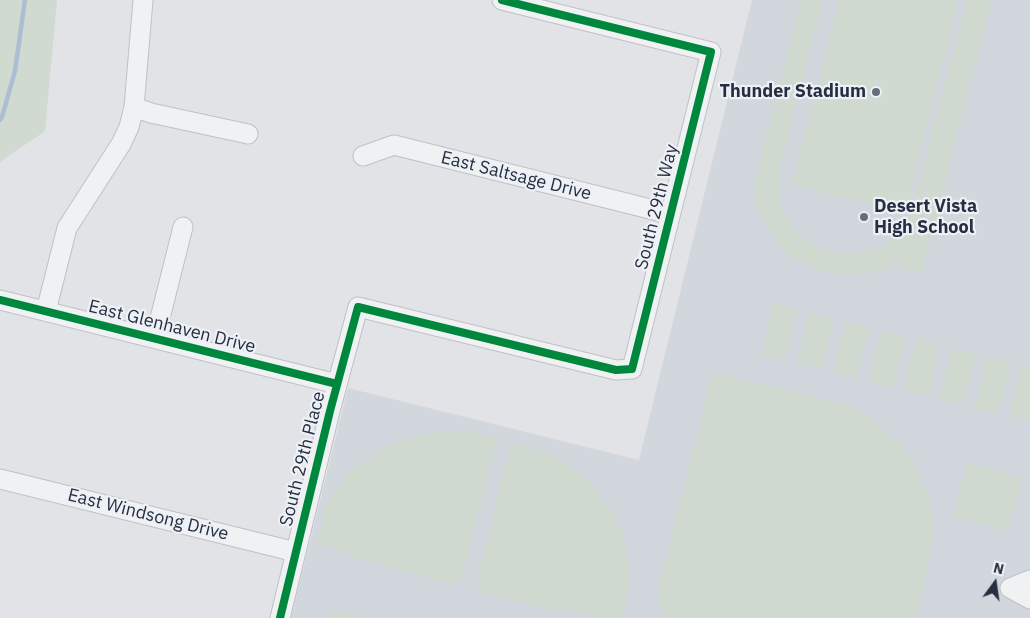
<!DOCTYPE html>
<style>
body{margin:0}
#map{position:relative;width:1030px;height:618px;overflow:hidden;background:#e1e3e6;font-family:"IBM Plex Sans",sans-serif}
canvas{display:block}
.north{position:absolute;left:970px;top:558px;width:50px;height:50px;-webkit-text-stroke:4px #edf1f6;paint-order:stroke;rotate:14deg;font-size:14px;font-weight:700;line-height:20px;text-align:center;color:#262f41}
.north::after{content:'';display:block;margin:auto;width:18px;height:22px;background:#262f41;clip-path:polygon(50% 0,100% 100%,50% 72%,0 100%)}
</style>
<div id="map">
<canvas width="1030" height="618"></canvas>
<div class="north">N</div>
</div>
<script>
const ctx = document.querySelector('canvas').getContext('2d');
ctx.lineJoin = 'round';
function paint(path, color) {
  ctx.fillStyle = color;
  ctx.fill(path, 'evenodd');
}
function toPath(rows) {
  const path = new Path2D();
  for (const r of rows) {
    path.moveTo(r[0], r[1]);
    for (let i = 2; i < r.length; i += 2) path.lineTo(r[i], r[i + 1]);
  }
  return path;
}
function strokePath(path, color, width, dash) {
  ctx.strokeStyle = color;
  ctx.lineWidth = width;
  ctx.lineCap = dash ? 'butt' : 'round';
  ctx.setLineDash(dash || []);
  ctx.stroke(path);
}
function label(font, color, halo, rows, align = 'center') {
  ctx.font = font + ' "IBM Plex Sans",sans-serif';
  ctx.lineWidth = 4.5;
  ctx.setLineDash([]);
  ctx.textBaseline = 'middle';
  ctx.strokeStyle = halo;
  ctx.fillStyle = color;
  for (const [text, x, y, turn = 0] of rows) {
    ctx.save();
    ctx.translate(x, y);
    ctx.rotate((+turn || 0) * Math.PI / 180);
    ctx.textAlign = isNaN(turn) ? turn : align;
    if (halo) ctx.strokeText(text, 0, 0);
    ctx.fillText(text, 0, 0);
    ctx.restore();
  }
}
const built = toPath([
 [752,0,1030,0,1030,618,291,618,348,388,639,460]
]);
const green = toPath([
 [0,0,57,0,45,131,0,162],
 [801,0,823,0,779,173,779,197,785,215,800,235,818,247,845,254,865,252,876,248,889,240,905,223,912,209,967,0,992,0,922,273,899,268,900,260,887,267,872,272,859,275,845,275,818,270,797,260,784,250,775,240,758,210,755,197,755,182,758,166],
 [839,0,959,0,905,214,792,185],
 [774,303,798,309,785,361,761,355],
 [809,312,833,318,821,369,797,363],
 [845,322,869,328,857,379,833,373],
 [881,330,905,336,892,388,868,382],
 [916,339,940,345,928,396,904,391],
 [952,348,976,354,963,405,939,399],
 [987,356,1011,362,998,414,974,408],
 [1022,365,1030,367,1030,421,1010,416],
 [713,372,838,403,858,410,889,433,903,447,915,463,930,499,933,519,932,549,915,618,666,618,656,599],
 [442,432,470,432,498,439,462,578,450,584,358,558,315,542,326,506,340,482,352,469,391,443,423,435],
 [511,442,554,455,572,467,586,478,616,515,626,546,630,565,629,586,622,618,541,608,541,607,481,593,477,582],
 [967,463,1022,477,1008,531,953,517],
 [329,609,364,618,327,618]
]);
const stream = toPath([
 [0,120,2,117,15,71,25,0]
]);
const minor = toPath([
 [134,107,151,113,248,134],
 [363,156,394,145,670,214],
 [0,300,337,384],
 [46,311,67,228,121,144,129,127,134,107,143,0],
 [155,338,183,227],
 [0,479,296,552],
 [1010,588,1030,599],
 [1010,588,1030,580],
 [280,618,330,411,358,307,616,370,632,369,711,52,502,0]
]);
const cycleway = toPath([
 [0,300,337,384],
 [280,618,330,411,358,307,616,370,632,369,711,52,502,0]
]);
const markers = [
 [876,92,5,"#676e7b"],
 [864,217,5,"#676e7b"]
];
const poiNames = [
 ["Thunder Stadium",866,92],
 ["Desert Vista",874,207,"left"],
 ["High School",874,228,"left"]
];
const streetNames = [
 ["East Saltsage Drive",516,176,14],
 ["South 29th Way",657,207,-76],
 ["East Glenhaven Drive",172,327,14],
 ["South 29th Place",303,459,-76],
 ["East Windsong Drive",148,515,14]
];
paint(built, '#d2d6dd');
paint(green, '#d0dad0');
strokePath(stream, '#acbed4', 4.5);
strokePath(minor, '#bfc1c4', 21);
strokePath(minor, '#f0f1f3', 19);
strokePath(cycleway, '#00873e', 8);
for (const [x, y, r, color] of markers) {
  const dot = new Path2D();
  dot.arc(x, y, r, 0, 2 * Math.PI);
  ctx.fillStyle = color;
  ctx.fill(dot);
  strokePath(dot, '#edf1f6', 2);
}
label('bold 18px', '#262f41', '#edf1f6', poiNames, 'right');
label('18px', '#262f41', '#edf1f6', streetNames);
</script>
